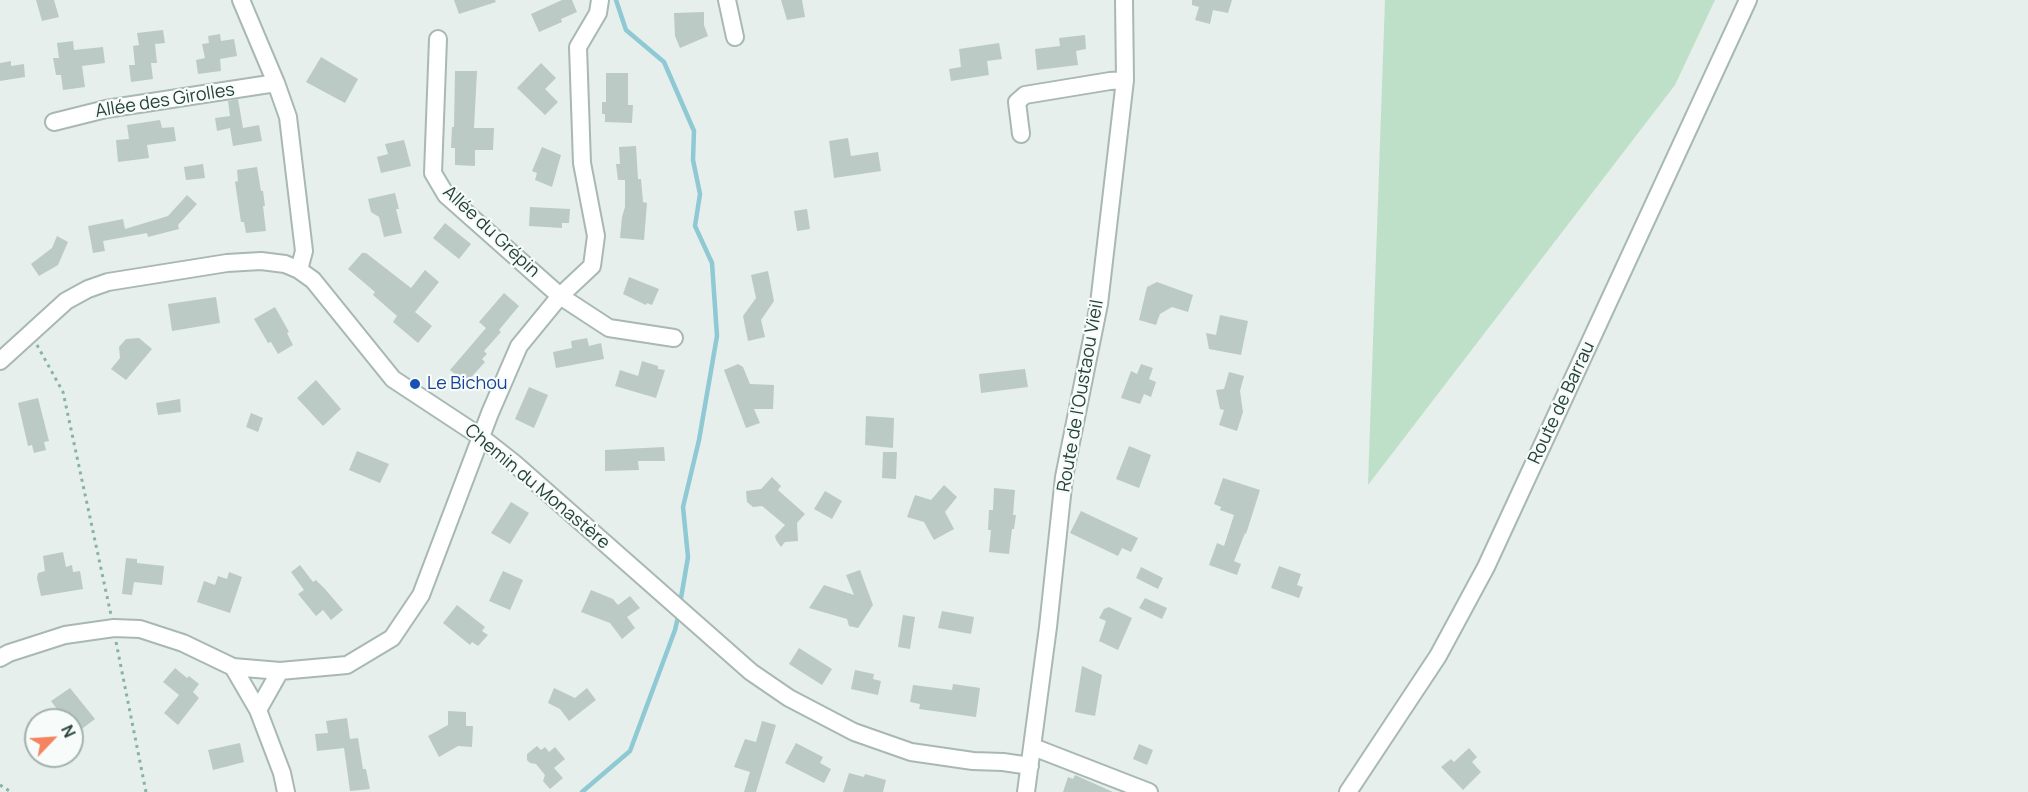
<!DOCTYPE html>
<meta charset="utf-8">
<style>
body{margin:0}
#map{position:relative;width:2028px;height:792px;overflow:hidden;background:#e6efeb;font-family:Manrope,sans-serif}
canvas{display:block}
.north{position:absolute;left:24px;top:708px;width:60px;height:60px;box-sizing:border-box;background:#f7fbf9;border:2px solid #a3b1ad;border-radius:50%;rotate:65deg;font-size:16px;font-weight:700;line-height:24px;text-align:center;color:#24423a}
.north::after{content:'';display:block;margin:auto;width:21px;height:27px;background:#f4845f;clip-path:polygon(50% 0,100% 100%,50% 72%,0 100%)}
</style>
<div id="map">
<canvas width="2028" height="792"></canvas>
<div class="north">N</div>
</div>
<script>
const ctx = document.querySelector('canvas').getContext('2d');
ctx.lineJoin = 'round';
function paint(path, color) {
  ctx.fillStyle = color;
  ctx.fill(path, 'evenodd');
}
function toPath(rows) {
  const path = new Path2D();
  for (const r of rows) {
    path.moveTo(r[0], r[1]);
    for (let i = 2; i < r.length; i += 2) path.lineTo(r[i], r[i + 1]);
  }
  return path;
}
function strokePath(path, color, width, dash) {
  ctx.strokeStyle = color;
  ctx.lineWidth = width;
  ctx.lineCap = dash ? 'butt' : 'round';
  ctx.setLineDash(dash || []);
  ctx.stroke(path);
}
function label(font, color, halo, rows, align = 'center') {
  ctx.font = font + ' Manrope,sans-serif';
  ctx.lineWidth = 4.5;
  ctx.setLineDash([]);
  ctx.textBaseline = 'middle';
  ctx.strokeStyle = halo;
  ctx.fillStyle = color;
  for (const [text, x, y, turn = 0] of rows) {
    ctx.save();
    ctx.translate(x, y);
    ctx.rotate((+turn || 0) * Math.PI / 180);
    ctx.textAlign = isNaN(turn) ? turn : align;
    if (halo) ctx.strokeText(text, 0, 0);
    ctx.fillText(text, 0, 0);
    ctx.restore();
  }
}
const green = toPath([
 [1385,0,1715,0,1675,85,1368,485]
]);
const stream = toPath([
 [616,0,626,30,664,62,694,131,693,160,700,194,695,226,712,263,717,336,699,440,683,507,688,557,680,604],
 [582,792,630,751,675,630,678,617]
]);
const building = toPath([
 [36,0,54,0,59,17,42,21],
 [454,0,495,0,496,2,459,14],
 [562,0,572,0,577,12,561,19,562,22,539,32,531,14],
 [781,0,802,0,805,17,787,20],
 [1192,0,1232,0,1228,13,1213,10,1210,24,1195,20,1199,7,1192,5],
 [704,12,704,25,708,36,680,48,675,36,674,13],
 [163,30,165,43,155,44,157,63,151,63,153,79,131,82,129,65,135,65,133,46,139,45,137,33],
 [220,34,221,41,234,39,237,56,220,59,221,71,198,74,196,60,205,58,202,44,209,43,208,36],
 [1085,35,1086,49,1076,51,1078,65,1037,70,1035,49,1060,46,1059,38],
 [73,41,74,50,103,47,105,63,82,66,85,87,63,90,61,75,56,75,53,58,59,58,57,43],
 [999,43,1002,59,987,61,989,75,951,81,949,69,961,67,959,49],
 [321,57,358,79,345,103,306,82],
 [11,61,11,66,24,64,25,77,0,81,0,63],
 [541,63,556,78,545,89,558,102,545,115,517,88],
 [455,71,477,71,474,128,494,128,493,150,475,150,475,166,455,165,455,148,451,148,452,127,454,127],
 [606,73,628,73,628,105,633,105,632,123,605,122,605,114,602,114,602,102,606,102],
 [238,99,243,128,259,125,262,141,233,146,230,128,217,131,215,118,230,116,228,101],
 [160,120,162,128,174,127,176,141,147,145,149,158,118,162,116,140,129,139,127,125],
 [848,138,851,156,878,152,881,171,834,178,829,141],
 [404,140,411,166,381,173,377,157,388,154,385,144],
 [636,146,638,179,641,179,643,202,647,203,644,240,620,238,622,217,625,207,625,180,618,180,616,164,620,164,619,147],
 [542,147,561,155,552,187,535,180,537,173,532,171],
 [203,164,205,178,186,180,184,167],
 [257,167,261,191,263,191,265,206,263,206,266,231,246,233,244,222,241,222,235,182,238,181,237,170],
 [395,193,399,209,396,209,402,233,384,237,379,217,371,212,368,199],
 [187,195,197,204,178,225,179,229,148,237,147,233,103,241,105,251,93,253,88,226,123,219,125,229,168,216],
 [530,207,570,209,569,223,562,223,562,228,529,226],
 [807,209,810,229,797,231,794,211],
 [445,223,471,244,459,259,433,238],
 [57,236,68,242,58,265,39,276,31,264,52,248],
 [362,253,366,253,411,288,425,270,439,282,415,312,432,326,418,343,393,322,397,316,373,295,375,292,348,269],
 [768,271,774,301,761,320,765,337,748,341,743,316,756,298,751,275],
 [629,277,659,289,652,305,647,303,646,305,623,294],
 [1157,282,1193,295,1188,312,1172,307,1160,314,1156,325,1139,320,1147,287],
 [504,293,519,306,499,330,501,332,484,351,487,354,482,359,485,362,466,383,450,370,486,328,479,322],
 [216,297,220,323,172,331,168,304],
 [275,307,289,332,287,333,293,345,278,354,271,342,268,343,254,319],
 [1220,315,1248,321,1241,355,1209,349,1206,333,1216,335],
 [139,338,152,349,126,380,111,369,120,358,119,347,126,339],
 [587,338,589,346,601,343,604,359,556,368,553,352,572,348,571,341],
 [642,361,658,366,658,369,665,370,656,398,615,386,620,370,638,376],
 [738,364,743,367,750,384,774,385,773,409,754,409,760,423,746,428,724,370],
 [1141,364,1153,368,1149,379,1156,382,1151,397,1144,394,1140,404,1121,398,1131,371,1137,374],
 [1025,369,1028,387,981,393,979,374],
 [1229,372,1244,376,1240,391,1243,412,1237,431,1219,425,1224,410,1220,409,1216,390,1224,389],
 [316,380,341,409,323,426,297,398],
 [529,387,548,395,534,428,515,419],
 [38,398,49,441,44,442,46,450,34,453,32,445,28,446,18,403],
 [180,399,181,412,158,415,156,403],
 [251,413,263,418,258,432,246,427],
 [866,416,894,418,893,448,865,445],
 [1129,446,1151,455,1139,488,1116,479],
 [664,447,665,461,638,461,639,470,605,471,605,450],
 [357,451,389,464,380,483,349,470],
 [883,452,897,452,896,479,882,478],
 [772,477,781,486,778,490,805,514,797,523,798,541,785,542,781,547,776,540,775,536,785,525,762,506,753,507,747,502,746,491,761,489],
 [1223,478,1260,490,1246,534,1245,533,1234,561,1241,564,1237,575,1209,565,1217,543,1224,546,1234,515,1220,510,1221,507,1214,504],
 [944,485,957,497,945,512,954,529,934,540,924,522,907,517,915,495,931,500],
 [994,488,1015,490,1013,515,1016,515,1014,529,1012,529,1009,554,989,552,991,530,988,530,989,510,993,510],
 [825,491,842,501,832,519,814,509],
 [511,502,529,513,510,544,491,533],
 [1081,511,1138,538,1131,552,1122,548,1118,556,1070,533],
 [63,552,66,567,72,565,73,572,80,571,83,589,41,596,37,578,38,573,45,571,43,556],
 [126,558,137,559,137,563,164,566,162,585,134,582,132,595,122,594],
 [300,565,313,582,316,580,325,589,343,610,331,620,323,610,316,616,298,594,304,590,291,572],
 [1279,566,1301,574,1297,585,1303,587,1299,598,1271,588],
 [1141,567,1163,578,1158,589,1136,578],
 [860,570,873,605,858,628,849,626,847,619,809,608,824,585,854,595,846,575],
 [503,571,523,580,510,610,489,601],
 [229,572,242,577,230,613,197,602,204,581,215,585,218,576,227,579],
 [591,590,613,599,618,605,630,596,640,608,627,617,635,628,622,639,610,623,581,612],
 [1145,598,1167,608,1162,619,1139,608],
 [457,605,485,627,482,631,488,635,478,646,472,642,470,645,443,623],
 [1109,607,1132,618,1118,650,1099,641,1106,621,1099,618,1104,609],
 [942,611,974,617,971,634,938,628],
 [903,615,915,617,910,649,898,647],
 [799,648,832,669,822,685,789,664],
 [1082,666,1102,675,1095,716,1075,712],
 [175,668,187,678,189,676,199,684,193,692,199,698,178,725,164,713,179,695,163,682],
 [855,670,874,674,873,679,881,681,878,695,851,689],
 [953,684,980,688,976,717,919,709,920,704,910,702,913,685,952,690],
 [70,688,95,719,79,731,72,720,65,720,51,701],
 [554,688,575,698,587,688,596,700,569,721,560,709,548,703],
 [448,711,466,712,466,726,473,726,472,747,458,746,439,757,428,736,448,725],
 [347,718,350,739,358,738,363,769,366,769,370,789,350,791,344,748,317,751,315,734,328,733,326,721],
 [762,721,776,725,756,792,744,792,750,772,734,767,745,739,756,742],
 [240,743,244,762,213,770,208,750],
 [796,743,823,757,820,763,831,769,824,783,785,763],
 [1139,744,1153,750,1147,765,1133,759],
 [537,746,541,750,545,747,549,752,555,747,565,759,554,768,563,778,550,789,543,781,545,775,536,764,530,763,527,760,527,754],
 [1469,748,1477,757,1472,762,1481,772,1463,790,1441,767,1451,759,1454,762],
 [849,773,864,777,865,774,886,780,883,792,843,792],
 [1075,775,1113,792,1063,792,1068,777,1073,779]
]);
const path = toPath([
 [37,345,63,392,111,615],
 [116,642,146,792],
 [0,785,11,792]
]);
const minor = toPath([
 [241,0,276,83,288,117,304,251,299,270],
 [727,0,735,37],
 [438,39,433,173,446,195,560,296,609,328,674,338],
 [54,122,106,109,276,83],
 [1021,134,1017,102,1025,95,1110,81,1125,80],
 [0,361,66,301,88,289,108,282,227,263,261,261,285,264,299,270,313,280,393,379,481,437,514,463,751,672,789,698,854,732,911,752,973,761,1003,762,1030,766],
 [0,658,9,653,65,635,114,628,140,629,183,643,233,667,280,671],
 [233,667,258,710],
 [1033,747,1149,792],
 [286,792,282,773,258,710,280,671,347,665,392,638,421,595,490,413,519,346,560,296,592,266,596,236,582,163,578,47,598,13,600,0],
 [1026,792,1048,627,1064,477,1099,304,1125,80,1124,0],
 [1348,792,1438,656,1486,567,1748,0]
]);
const markers = [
 [415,384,6,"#1a4fb4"]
];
const streetNames = [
 ["Allée des Girolles",165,101,-9],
 ["Allée du Grépin",491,232,43],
 ["Route de l'Oustaou Vieil",1081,396,-80],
 ["Route de Barrau",1562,403,-65],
 ["Chemin du Monastère",537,487,40]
];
const transitNames = [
 ["Le Bichou",427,384]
];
paint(green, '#bfe0c8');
strokePath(stream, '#8ec9d4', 4.5);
paint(building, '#bbcac4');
strokePath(minor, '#a8b8b2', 20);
strokePath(path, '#86b3a5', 3, [3, 4.5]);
strokePath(minor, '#fff', 16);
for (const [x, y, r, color] of markers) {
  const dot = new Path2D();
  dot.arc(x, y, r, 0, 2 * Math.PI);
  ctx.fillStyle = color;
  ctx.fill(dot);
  strokePath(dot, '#f7fbf9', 2);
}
label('18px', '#24423a', '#f7fbf9', streetNames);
label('18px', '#164399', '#f7fbf9', transitNames, 'left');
</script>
